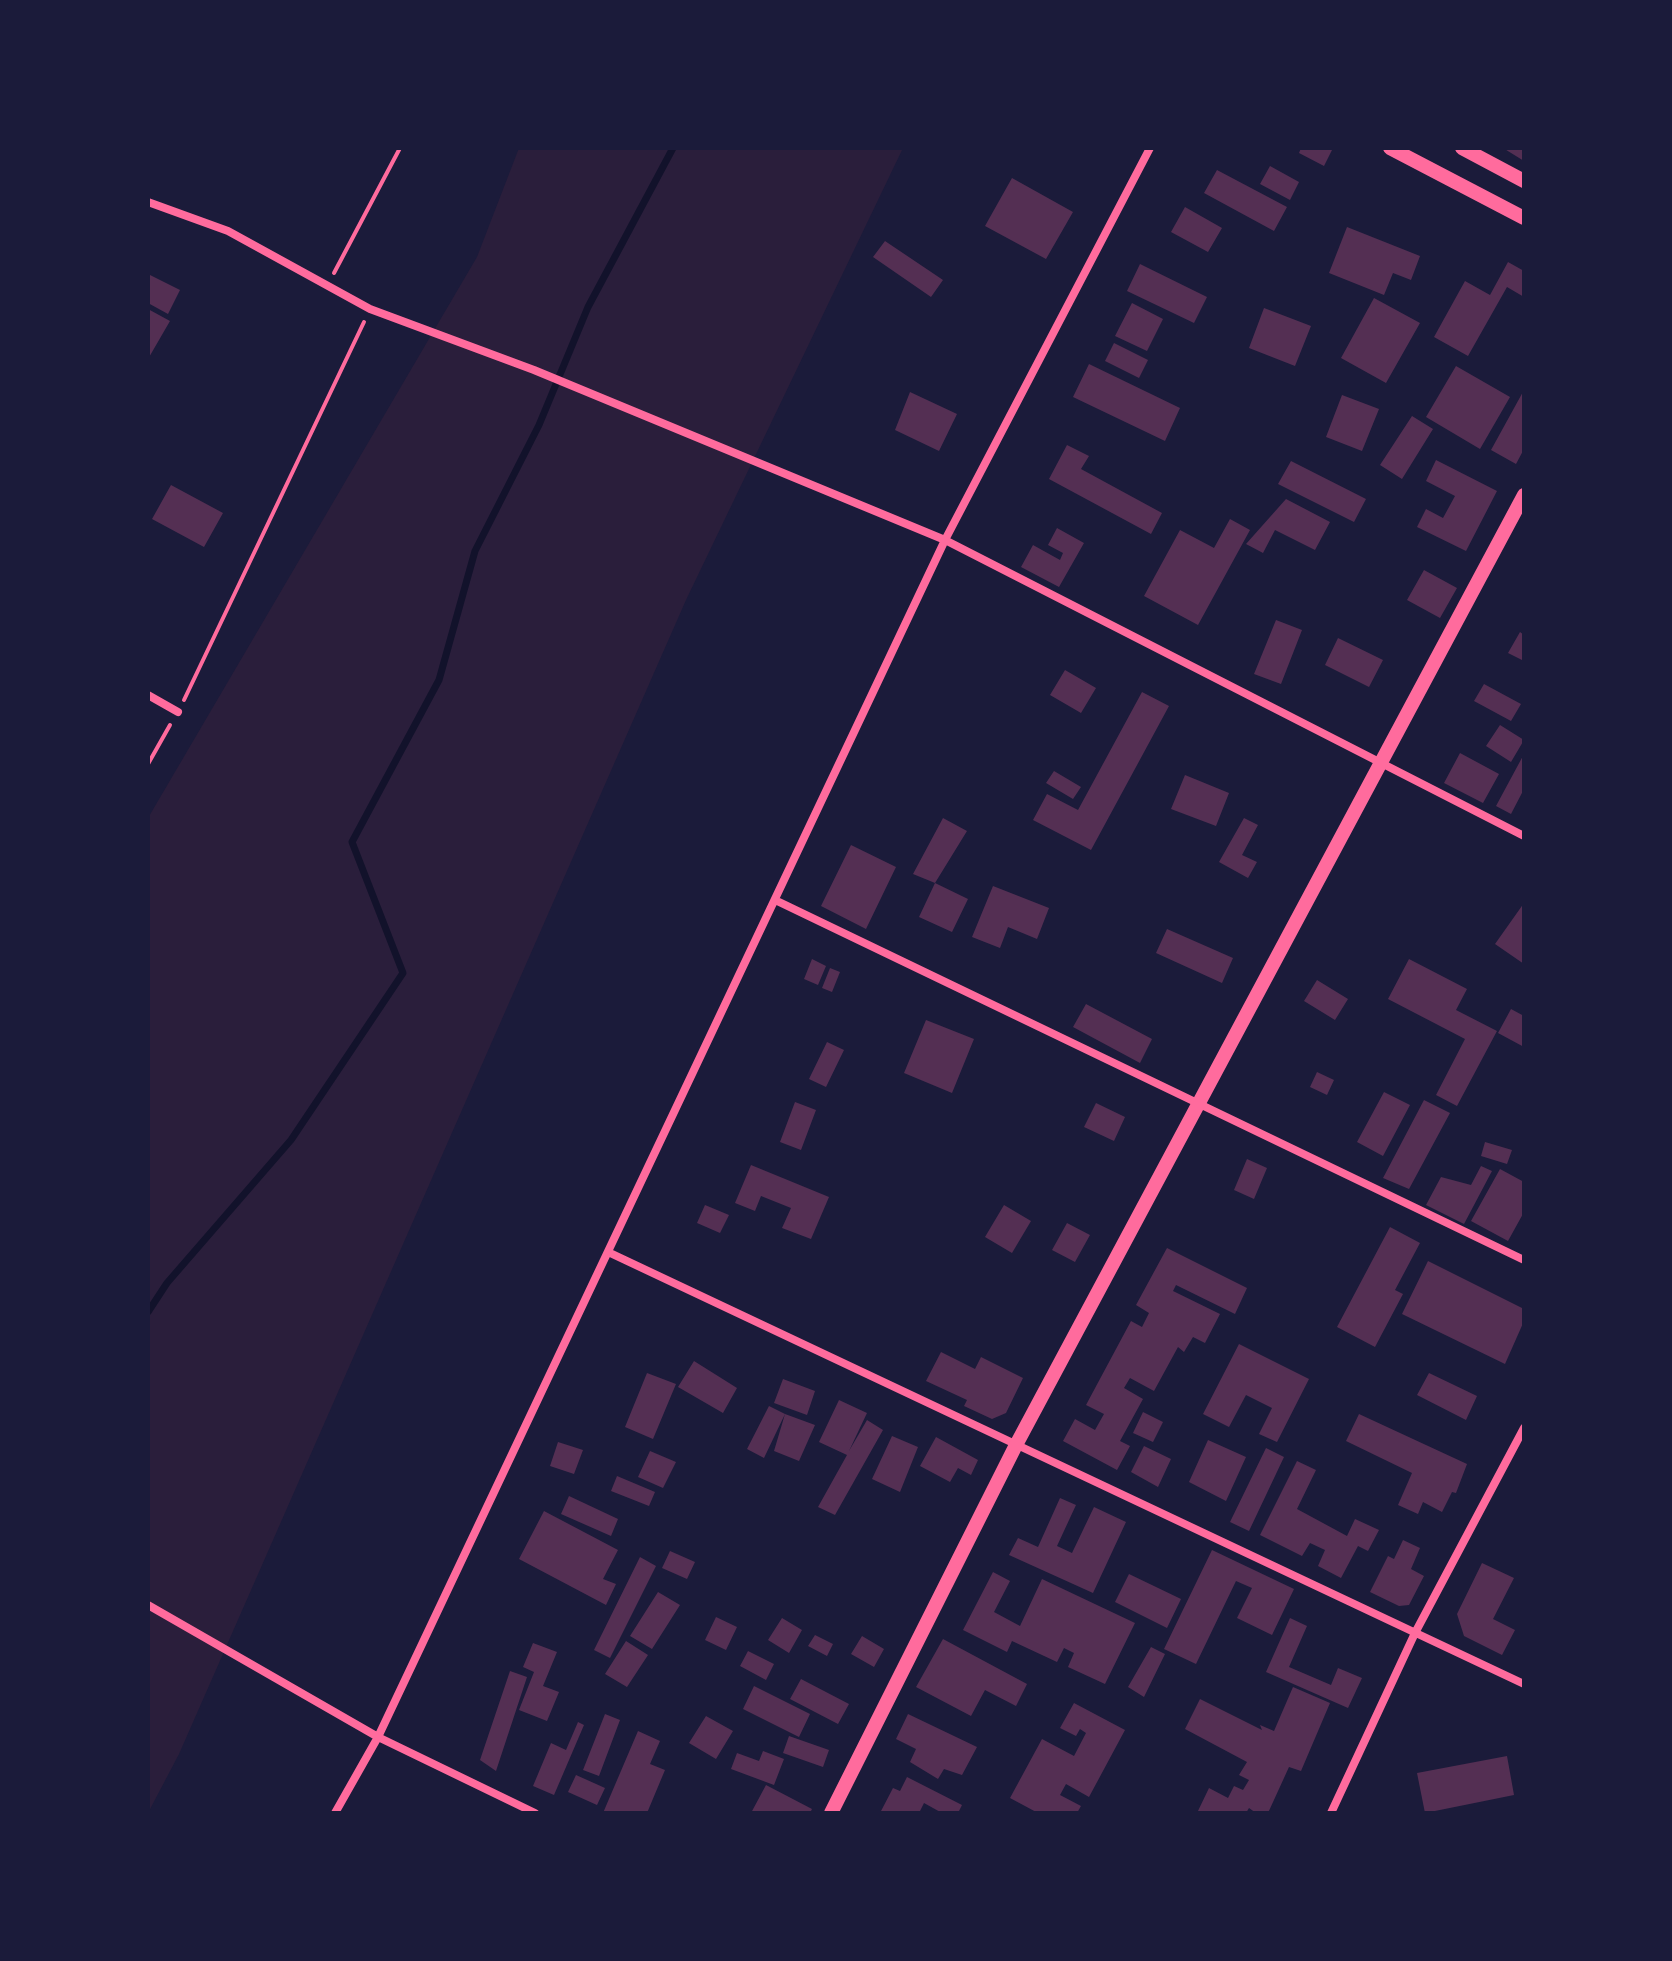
<!DOCTYPE html>
<style>
body{margin:0}
#map{position:relative;width:1672px;height:1961px;overflow:hidden;background:#1b1b3a;font-family:"Titillium Web",sans-serif}
canvas{display:block}
.frame{position:absolute;inset:0;border:150px solid #1b1b3a;pointer-events:none}
</style>
<div id="map">
<canvas width="1672" height="1961"></canvas>
<div class="frame"></div>
</div>
<script>
const context = document.querySelector('canvas').getContext('2d');
context.lineJoin = 'round';
function paint(path, color) { context.fillStyle = color; context.fill(path, 'evenodd'); }
function trace(path, color, width, dash) { context.strokeStyle = color; context.lineWidth = width; context.lineCap = dash ? 'butt' : 'round'; context.setLineDash(dash || []); context.stroke(path); }
const green = new Path2D(`
 M519 148H903L686 600 179 1754 148 1813V818L477 257Z`);
const stream = new Path2D(`
 M148 1312 167 1283 291 1140 403 973 352 842 439 680 475 551 539 425 588 307 673 148`);
const building = new Path2D(`
 M1301 148H1333L1324 166 1299 153Z
 M1503 148H1524V161Z
 M1270 166 1299 182 1290 200 1260 184Z
 M1217 170 1287 207 1274 231 1204 193Z
 M1012 178 1073 212 1046 259 985 226Z
 M1185 207 1222 228 1208 252 1171 232Z
 M1347 227 1420 256 1411 280 1393 273 1384 295 1329 273Z
 M885 241 943 280 931 297 873 257Z
 M1508 262 1524 271V297L1507 287 1468 356 1434 337 1465 281 1490 295Z
 M1140 264 1207 297 1194 323 1127 291Z
 M148 274 180 290 168 314 148 303Z
 M1374 298 1420 323 1386 383 1341 358Z
 M1132 303 1163 319 1147 351 1115 336Z
 M1264 308 1311 326 1295 366 1249 348Z
 M148 309 170 321 148 359Z
 M1114 343 1148 360 1139 378 1105 361Z
 M1089 364 1180 408 1165 441 1073 397Z
 M1456 366 1510 397 1480 449 1426 417Z
 M1524 390V449L1516 464 1491 450Z
 M910 392 957 414 939 451 895 430Z
 M1342 395 1379 409 1362 451 1326 437Z
 M1412 416 1433 429 1402 479 1380 465Z
 M1067 445 1089 456 1081 469 1162 513 1151 534 1049 479Z
 M1436 460 1497 491 1466 551 1417 527 1426 509 1443 518 1455 496 1426 481Z
 M1291 461 1366 499 1354 522 1278 484Z
 M171 485 223 513 204 547 152 519Z
 M1286 499 1330 522 1315 550 1275 530 1263 553 1246 544Z
 M1230 519 1250 530 1198 625 1144 596 1180 530 1214 548Z
 M1057 528 1084 543 1059 587 1021 567 1033 545 1060 560 1063 553 1048 545Z
 M1424 570 1457 588 1440 618 1407 600Z
 M1276 620 1302 630 1281 684 1254 674Z
 M1520 632 1524 635V661L1508 653Z
 M1338 638 1383 660 1369 687 1325 665Z
 M1065 670 1096 688 1081 713 1050 695Z
 M1484 684 1521 704 1511 721 1474 701Z
 M1142 692 1169 706 1091 850 1033 820 1047 794 1078 810Z
 M1500 725 1524 740 1511 762 1486 746Z
 M1460 753 1499 774 1483 803 1444 783Z
 M1524 754V789L1511 814 1496 806Z
 M1054 771 1081 787 1073 799 1046 783Z
 M1185 775 1229 793 1216 826 1171 809Z
 M943 818 967 831 935 883 913 874Z
 M1244 818 1258 825 1242 855 1257 862 1248 878 1219 862Z
 M851 845 896 867 866 929 821 906Z
 M935 883 968 899 952 932 919 917Z
 M993 886 1049 908 1037 939 1008 927 1000 948 972 937Z
 M1524 903V964L1495 944Z
 M1167 929 1233 958 1222 983 1156 953Z
 M812 959 826 966 818 985 804 979Z
 M1409 959 1467 989 1456 1010 1497 1031 1457 1106 1436 1095 1465 1039 1388 999Z
 M830 968 840 972 832 992 822 988Z
 M1317 980 1348 999 1335 1020 1304 1001Z
 M1086 1004 1152 1039 1140 1063 1073 1027Z
 M1511 1009 1524 1016V1047L1498 1033Z
 M926 1020 974 1039 952 1093 904 1073Z
 M827 1042 844 1050 826 1087 809 1079Z
 M1317 1072 1334 1080 1327 1095 1310 1087Z
 M1384 1092 1410 1105 1383 1156 1357 1142Z
 M1424 1100 1450 1113 1409 1189 1383 1178Z
 M795 1102 816 1110 801 1150 780 1142Z
 M1096 1103 1125 1117 1114 1141 1084 1127Z
 M1485 1142 1512 1150 1507 1164 1481 1156Z
 M1247 1159 1267 1168 1254 1199 1234 1190Z
 M751 1165 829 1197 811 1239 782 1228 791 1208 761 1196 755 1211 735 1203Z
 M1481 1166 1492 1171 1464 1224 1426 1205 1441 1177 1471 1185Z
 M1500 1169 1524 1182V1212L1508 1241 1471 1221Z
 M705 1205 729 1215 720 1233 697 1223Z
 M1004 1205 1031 1221 1012 1253 985 1237Z
 M1067 1223 1090 1235 1075 1262 1052 1250Z
 M1390 1227 1420 1243 1395 1290 1403 1294 1375 1347 1337 1327Z
 M1167 1248 1247 1288 1235 1314 1176 1285 1173 1291 1220 1314 1205 1343 1193 1337 1184 1352 1178 1347 1154 1391 1130 1378 1124 1388 1143 1399 1120 1441 1130 1446 1117 1470 1063 1441 1075 1419 1095 1430 1104 1414 1086 1405 1131 1321 1142 1327 1149 1313 1136 1305Z
 M1428 1261 1524 1309V1321L1505 1364 1402 1314Z
 M1239 1344 1309 1379 1277 1442 1259 1434 1272 1408 1246 1395 1229 1427 1203 1414Z
 M941 1352 975 1369 981 1357 1023 1378 1006 1413 992 1419 964 1406 967 1400 926 1381Z
 M694 1361 737 1388 723 1413 678 1387Z
 M647 1373 676 1384 653 1439 625 1427Z
 M1429 1373 1477 1396 1466 1420 1417 1395Z
 M783 1379 815 1391 807 1415 774 1403Z
 M839 1400 867 1413 849 1451 867 1420 883 1430 835 1515 818 1507 847 1455 819 1442Z
 M769 1406 785 1414 764 1458 747 1449Z
 M1143 1412 1163 1422 1153 1442 1133 1433Z
 M785 1414 815 1425 799 1461 774 1451Z
 M1359 1414 1467 1464 1456 1493 1452 1492 1442 1512 1423 1502 1418 1514 1398 1505 1412 1473 1346 1441Z
 M892 1436 918 1447 900 1492 872 1479Z
 M936 1437 978 1460 971 1475 958 1468 950 1482 920 1466Z
 M1208 1440 1246 1457 1226 1501 1189 1482Z
 M558 1442 583 1450 574 1474 550 1466Z
 M1144 1446 1171 1459 1158 1487 1131 1472Z
 M1266 1448 1284 1457 1249 1531 1230 1522Z
 M650 1451 676 1462 663 1488 638 1477Z
 M1297 1461 1316 1470 1297 1509 1347 1536 1355 1519 1379 1530 1368 1551 1358 1546 1341 1578 1318 1566 1325 1550 1310 1543 1302 1556 1260 1535Z
 M617 1476 655 1492 649 1506 611 1491Z
 M569 1496 618 1519 611 1536 561 1514Z
 M1060 1498 1076 1505 1057 1546 1072 1553 1094 1507 1126 1522 1093 1593 1009 1555 1018 1538 1038 1547Z
 M544 1511 618 1550 603 1579 616 1584 606 1605 519 1559Z
 M1403 1540 1420 1548 1411 1569 1424 1576 1409 1605 1399 1606 1370 1592 1388 1556 1394 1559Z
 M1212 1550 1294 1589 1272 1635 1237 1618 1252 1588 1236 1581 1196 1664 1164 1649Z
 M670 1551 695 1562 687 1579 662 1568Z
 M640 1557 656 1566 610 1658 594 1650Z
 M1482 1563 1514 1578 1493 1619 1515 1630 1502 1655 1464 1636 1457 1614Z
 M993 1572 1010 1581 994 1612 1020 1626 1042 1579 1135 1623 1105 1684 1068 1667 1074 1653 1064 1648 1057 1662 1012 1641 1007 1652 963 1630Z
 M1129 1574 1181 1599 1167 1628 1115 1602Z
 M658 1592 680 1605 652 1649 630 1636Z
 M716 1617 737 1627 726 1650 705 1640Z
 M782 1618 802 1630 789 1653 768 1640Z
 M1290 1618 1307 1626 1289 1667 1331 1685 1338 1668 1362 1678 1348 1708 1266 1672Z
 M815 1635 833 1644 827 1656 808 1646Z
 M862 1636 884 1649 874 1667 851 1654Z
 M943 1639 1027 1684 1016 1706 985 1690 971 1716 916 1687Z
 M626 1641 648 1655 627 1687 605 1674Z
 M533 1643 557 1652 543 1686 559 1692 547 1721 519 1710 534 1672 523 1667Z
 M1151 1647 1165 1654 1144 1697 1128 1687Z
 M748 1651 774 1664 766 1680 740 1666Z
 M510 1671 527 1677 496 1771 480 1760Z
 M801 1679 849 1704 838 1724 790 1699Z
 M754 1686 810 1714 799 1737 743 1709Z
 M1293 1687 1330 1703 1301 1771 1289 1767 1268 1813H1256L1249 1808 1246 1813H1197L1209 1788 1228 1798 1234 1786 1243 1790 1249 1780 1239 1775 1247 1762 1185 1729 1200 1699 1262 1730 1260 1725 1274 1731Z
 M1074 1703 1125 1730 1089 1797 1066 1784 1060 1795 1081 1806 1077 1813H1038L1010 1798 1042 1739 1074 1756 1086 1733 1080 1729 1076 1736 1060 1728Z
 M605 1714 620 1720 599 1776 583 1770Z
 M908 1714 977 1747 962 1775 944 1769 938 1779 910 1762 916 1749 896 1739Z
 M706 1716 733 1731 716 1759 689 1743Z
 M578 1722 584 1725 554 1795 533 1786 551 1743 566 1750Z
 M638 1731 660 1741 650 1764 665 1770 647 1813H603Z
 M789 1736 829 1750 823 1767 783 1753Z
 M763 1751 784 1759 774 1785 731 1769 737 1753 759 1761Z
 M1507 1756 1514 1795 1425 1813 1417 1773Z
 M576 1775 605 1788 597 1805 568 1792Z
 M907 1777 962 1805 958 1813H942L924 1803 919 1813H880L893 1788 900 1791Z
 M766 1785 812 1809 810 1813H751Z`);
const path = new Path2D(`
 M334 273 400 148
 M184 700 364 322
 M148 764 170 725`);
const minor = new Path2D(`
 M148 202 228 231 370 309 534 370 945 540 1524 836
 M148 695 178 712
 M775 900 1524 1260
 M608 1252 1524 1684
 M148 1605 378 1737 535 1813
 M335 1813 378 1737 945 540 1150 148
 M1331 1813 1415 1633 1524 1428`);
const tertiary = new Path2D(`
 M831 1813 1016 1445 1524 495`);
const secondary = new Path2D(`
 M1390 148 1524 218
 M1462 148 1524 181`);
paint(green, '#2a1e3b');
trace(stream, '#12122b', 7);
paint(building, '#542f53');
trace(path, '#ff6b9d', 4);
trace(minor, '#ff6b9d', 8);
trace(tertiary, '#ff6b9d', 14);
trace(secondary, '#ff6b9d', 14);
</script>
